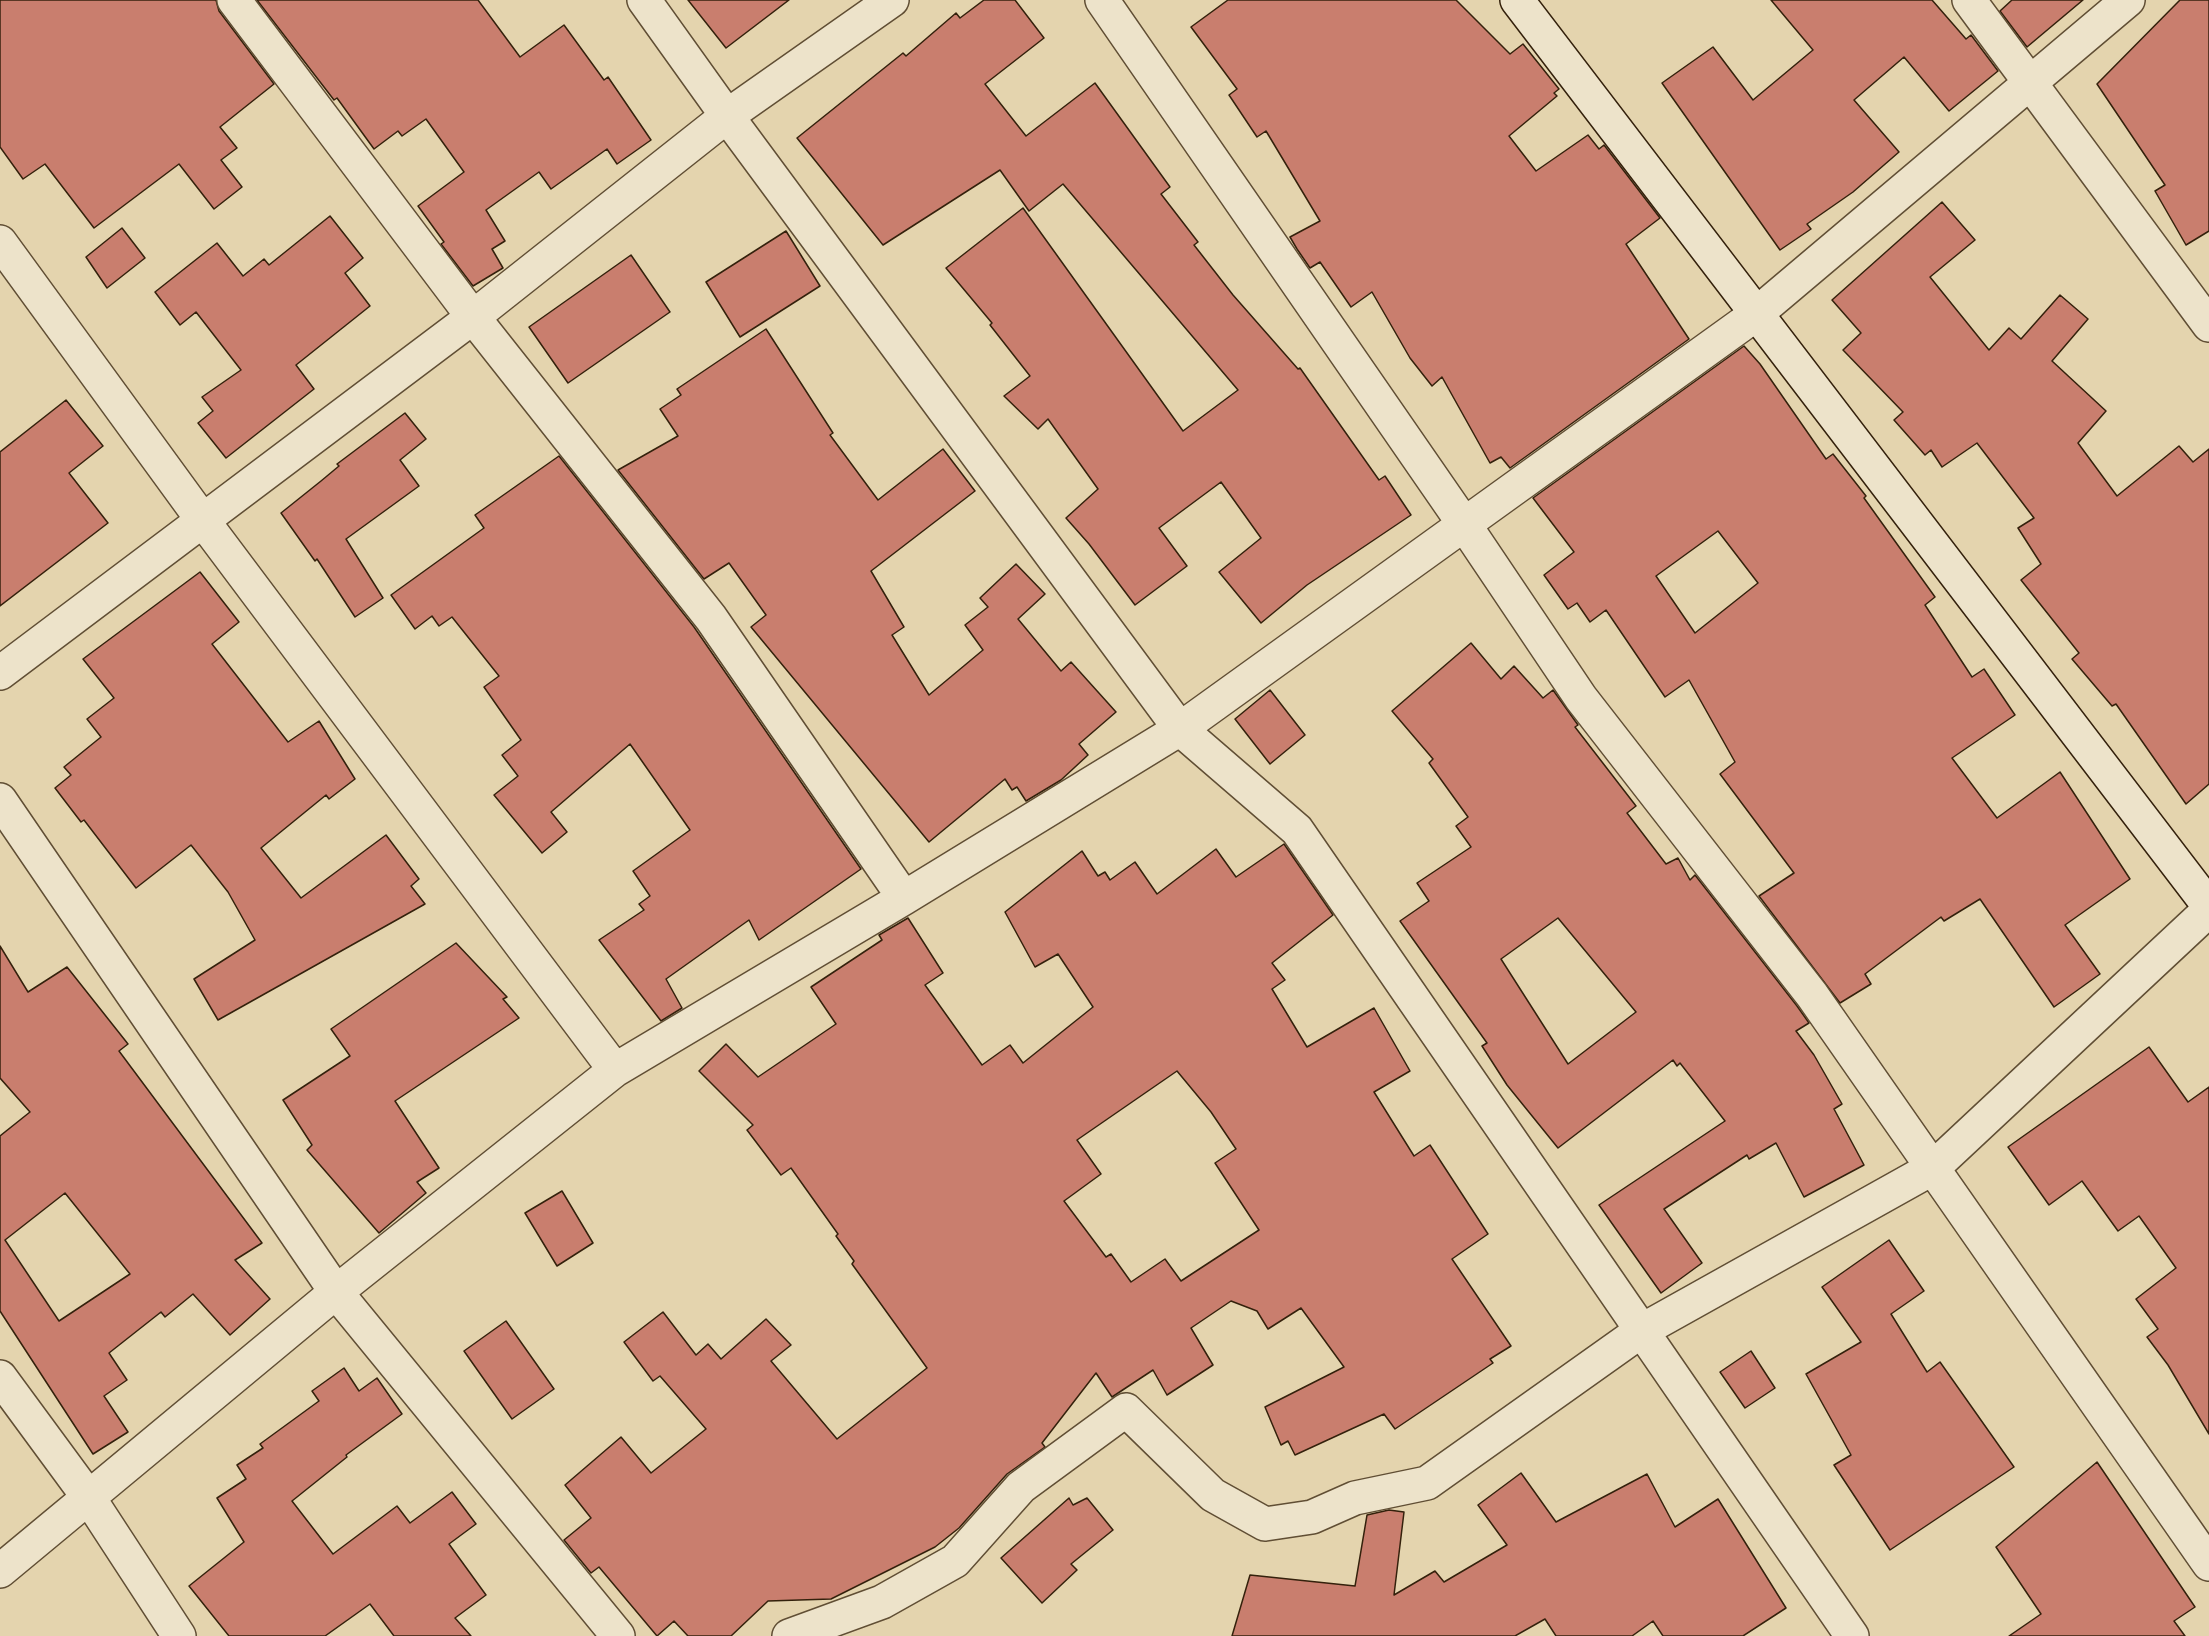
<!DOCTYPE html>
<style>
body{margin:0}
canvas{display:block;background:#e4d4ae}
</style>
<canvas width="2209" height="1636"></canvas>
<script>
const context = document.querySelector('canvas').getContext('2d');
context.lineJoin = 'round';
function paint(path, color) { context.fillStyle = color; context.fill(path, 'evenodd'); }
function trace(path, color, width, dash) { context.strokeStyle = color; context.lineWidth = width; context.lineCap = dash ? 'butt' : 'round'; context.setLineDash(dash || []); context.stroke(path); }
const building = new Path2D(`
 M0 0H216L219 11 274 84 220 127 237 148 221 160 242 187 214 209 179 164 94 228 45 164 23 179 0 147Z
 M257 0H478L520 57 564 25 604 80 608 77 651 140 617 164 607 149 551 189 539 172 486 210 505 241 492 249 503 268 473 286 441 244 444 242 418 206 464 172 426 119 402 136 398 131 374 149 337 98 334 100Z
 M688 0H789L726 48Z
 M984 0H1015L1044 38 985 84 1026 136 1095 83 1170 187 1161 194 1198 242 1194 245 1233 295 1298 369 1300 368 1379 480 1385 476 1411 515 1307 585 1261 623 1219 572 1261 538 1221 482 1159 528 1187 566 1135 605 1089 544 1066 518 1098 489 1048 419 1038 429 1004 396 1030 376 990 325 992 323 946 268 1023 208 1183 431 1238 390 1063 184 1029 211 1000 170 883 245 797 138 903 53 906 56 956 13 960 18Z
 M1228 0H1456L1510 54 1523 44 1559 89 1554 93 1557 96 1509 136 1536 171 1588 135 1599 149 1604 145 1660 218 1626 244 1689 339 1510 468 1501 457 1490 463 1442 377 1432 386 1410 358 1372 292 1351 307 1320 262 1310 268 1297 249 1290 237 1320 221 1266 131 1257 137 1229 95 1237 89 1191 27Z
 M1771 0H1932L1966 39 1971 35 1998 71 1949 111 1904 57 1854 100 1899 152 1853 192 1807 224 1811 229 1780 250 1662 83 1713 47 1753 100 1813 50Z
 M2012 0H2083L2027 47 2000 11Z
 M2180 0H2209V231L2186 245 2155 191 2165 185 2097 84Z
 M1942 202 1975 240 1930 277 1989 350 2009 328 2021 339 2060 295 2088 319 2052 361 2106 411 2078 443 2117 496 2179 446 2193 462 2209 449V784L2186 804 2116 704 2112 706 2072 659 2079 653 2021 580 2041 564 2018 528 2034 518 1977 443 1942 467 1931 450 1925 455 1894 420 1903 412 1843 350 1861 333 1832 300Z
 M330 216 363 258 345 273 370 306 296 365 314 389 226 458 198 423 213 411 202 397 241 370 196 312 180 325 155 292 217 243 243 276 264 259 269 265Z
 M122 228 145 258 107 288 86 257Z
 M786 231 820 286 740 337 706 282Z
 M631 255 670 312 568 383 529 327Z
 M766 329 833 433 830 435 878 500 943 449 975 491 871 571 904 627 892 635 929 695 983 650 965 625 988 607 980 598 1016 564 1045 594 1018 619 1061 671 1071 662 1116 712 1079 744 1088 755 1061 780 1026 801 1017 787 1012 790 1005 779 929 842 751 627 766 615 729 563 704 579 618 470 678 436 660 409 681 395 677 389Z
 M1744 346 1760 364 1826 459 1833 454 1866 496 1864 498 1935 597 1925 605 1972 677 1984 669 2015 715 1952 758 1997 818 2060 772 2130 879 2065 925 2100 974 2054 1007 1980 899 1944 921 1941 917 1865 974 1871 984 1840 1003 1759 896 1794 873 1720 774 1735 762 1689 680 1665 697 1606 610 1590 622 1577 603 1568 609 1544 575 1574 552 1533 498ZM1718 531 1758 583 1695 633 1656 576Z
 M66 400 103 446 69 473 108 523 0 606V452Z
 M405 413 426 439 400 460 419 486 346 539 383 598 355 617 317 559 315 561 281 513 321 481 339 466 337 464Z
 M559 456 694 627 861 869 759 940 749 920 666 979 682 1008 661 1021 599 940 644 910 639 904 650 896 633 871 690 830 630 744 551 812 567 832 542 853 494 795 518 776 502 755 521 740 484 687 499 676 452 617 439 626 432 616 415 629 391 595 484 528 475 515Z
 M200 572 239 622 212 644 288 742 319 721 355 779 329 799 326 795 261 848 301 898 386 835 419 879 411 886 425 904 218 1020 194 979 255 940 228 892 191 845 136 888 84 820 81 822 55 788 71 775 64 767 101 737 87 719 114 698 83 659Z
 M1471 643 1501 679 1514 666 1543 698 1553 690 1578 725 1575 727 1636 806 1627 813 1666 864 1678 858 1690 880 1695 875 1797 1006 1809 1023 1796 1031 1814 1055 1842 1104 1834 1109 1864 1165 1804 1197 1776 1143 1749 1159 1747 1155 1664 1209 1702 1263 1661 1293 1599 1205 1725 1121 1680 1063 1677 1066 1673 1060 1558 1148 1507 1085 1482 1046 1487 1043 1400 921 1429 901 1417 883 1471 847 1456 826 1468 817 1429 763 1433 759 1392 711ZM1558 918 1636 1012 1568 1064 1501 959Z
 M1270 690 1305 735 1270 764 1235 719Z
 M1284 844 1333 915 1272 963 1285 980 1272 989 1307 1047 1374 1008 1410 1071 1374 1092 1414 1156 1430 1145 1488 1234 1452 1259 1511 1346 1490 1359 1493 1363 1395 1429 1384 1414 1295 1455 1288 1441 1281 1445 1265 1407 1344 1367 1301 1308 1268 1329 1257 1311 1231 1301 1191 1328 1213 1365 1167 1395 1153 1370 1112 1397 1096 1373 1042 1443 1045 1447 1007 1474 959 1528 935 1547 831 1599 768 1601 731 1636H688L674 1621 657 1636 599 1567 591 1573 564 1540 591 1518 565 1485 621 1437 651 1473 706 1429 660 1376 653 1381 624 1342 663 1312 696 1355 708 1344 721 1359 766 1319 791 1345 771 1361 837 1439 927 1368 852 1264 854 1261 836 1236 838 1234 791 1168 781 1175 747 1130 753 1125 699 1071 726 1044 758 1077 836 1024 811 987 882 940 879 935 908 918 943 973 925 985 982 1065 1010 1045 1023 1063 1093 1007 1058 954 1035 967 1005 912 1082 851 1098 876 1105 872 1110 880 1135 862 1157 894 1216 849 1236 877ZM1177 1071 1211 1112 1236 1149 1215 1163 1259 1230 1181 1281 1165 1259 1131 1282 1111 1254 1106 1257 1064 1201 1101 1174 1077 1140Z
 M456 943 507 997 503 999 519 1018 395 1101 439 1168 417 1182 426 1193 379 1233 307 1150 312 1145 283 1100 350 1056 331 1029Z
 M0 946 28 992 67 967 128 1044 119 1051 262 1243 235 1260 270 1299 230 1335 193 1294 165 1317 161 1312 109 1353 127 1380 104 1396 128 1432 93 1454 0 1311V1136L30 1112 0 1078ZM65 1193 130 1274 59 1321 5 1240Z
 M2149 1047 2188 1102 2209 1087V1434L2168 1365 2147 1337 2158 1329 2136 1299 2176 1268 2139 1216 2118 1231 2082 1181 2049 1205 2008 1147Z
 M562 1191 593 1243 557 1266 525 1213Z
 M1889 1240 1924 1291 1891 1314 1927 1372 1940 1362 2014 1467 1890 1550 1834 1465 1851 1455 1806 1374 1861 1342 1822 1287Z
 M506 1321 554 1389 512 1419 464 1351Z
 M1751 1351 1775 1388 1745 1408 1720 1372Z
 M344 1368 359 1391 377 1378 402 1414 346 1455 347 1457 292 1501 333 1554 397 1506 410 1523 452 1492 476 1524 449 1544 486 1595 455 1618 471 1636H394L370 1604 325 1636H229L189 1586 244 1542 217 1498 246 1479 237 1465 263 1448 260 1444 319 1401 312 1391Z
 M2097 1462 2195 1607 2174 1621 2185 1636H2009L2041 1614 1996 1547Z
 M1521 1473 1556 1522 1647 1474 1675 1527 1718 1499 1786 1608 1743 1636H1663L1653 1621 1632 1636H1556L1545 1619 1515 1636H1232L1250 1575 1355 1586 1367 1515 1389 1510 1404 1512 1394 1595 1435 1571 1444 1582 1507 1545 1478 1505Z
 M1069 1498 1073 1505 1087 1498 1113 1530 1071 1564 1077 1570 1042 1603 1001 1558Z`);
const street = new Path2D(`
 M234 0 473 317 711 618 904 898
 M644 0 727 116 1180 729 1297 830 1852 1636
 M1102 0 1464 524 1581 698 1812 995 2209 1564
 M1969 0 2209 325
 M0 242 204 522 615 1070
 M0 673 473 317 727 116 892 0
 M0 800 336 1292 618 1636
 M0 1377 89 1498 179 1636
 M0 1571 336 1292 615 1070 904 898 1180 729 1755 315 2128 0
 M789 1636 882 1602 955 1561 1021 1487 1126 1410 1213 1495 1265 1524 1312 1517 1355 1498 1427 1483 1641 1331 1933 1168 2209 910`);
const secondary = new Path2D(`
 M1517 0 2209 906`);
paint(building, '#c97e6e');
trace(building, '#34210c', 1.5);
trace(street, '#604e34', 36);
trace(secondary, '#34210c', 36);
trace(street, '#ede3ca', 33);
trace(secondary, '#ede3ca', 33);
</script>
